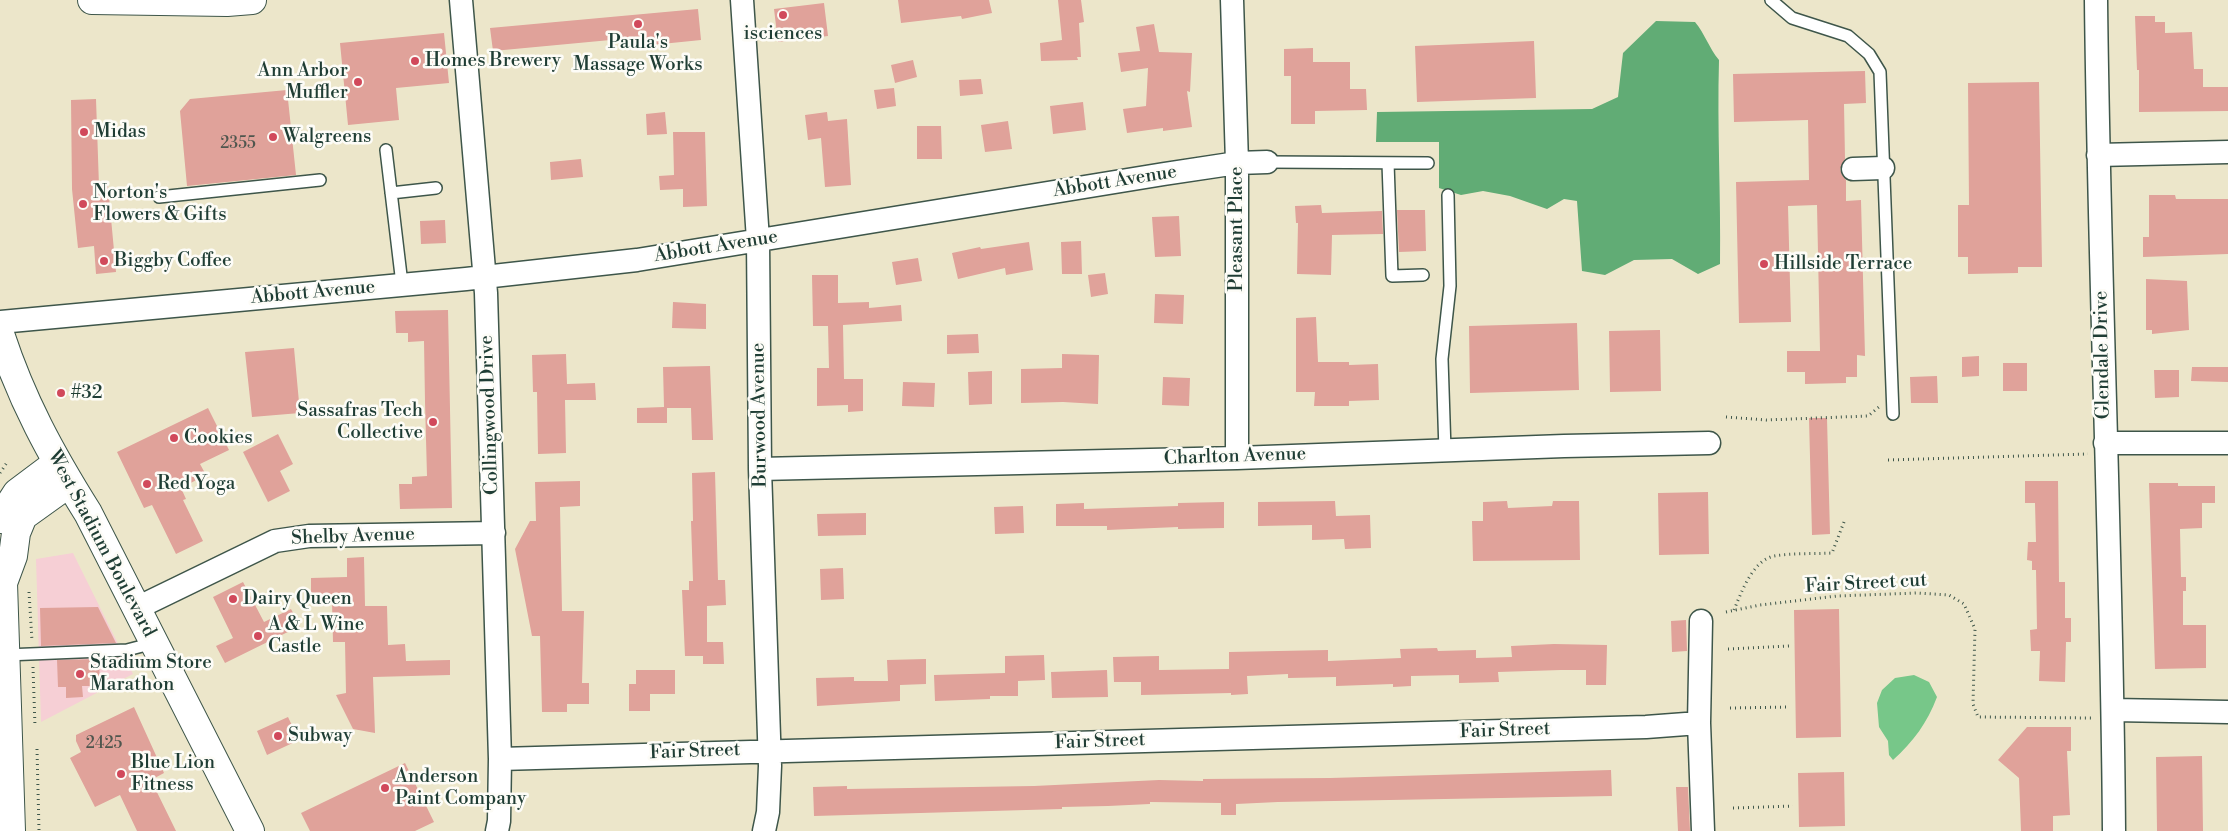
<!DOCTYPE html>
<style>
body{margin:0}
canvas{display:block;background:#ece6ca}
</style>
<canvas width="2228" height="831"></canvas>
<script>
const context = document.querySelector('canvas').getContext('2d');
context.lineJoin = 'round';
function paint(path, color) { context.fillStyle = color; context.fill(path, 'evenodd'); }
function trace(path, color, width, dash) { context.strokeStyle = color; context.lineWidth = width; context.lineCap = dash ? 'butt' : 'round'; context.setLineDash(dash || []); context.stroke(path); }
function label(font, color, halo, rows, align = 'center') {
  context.font = font + ' "Libre Bodoni",serif'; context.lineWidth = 5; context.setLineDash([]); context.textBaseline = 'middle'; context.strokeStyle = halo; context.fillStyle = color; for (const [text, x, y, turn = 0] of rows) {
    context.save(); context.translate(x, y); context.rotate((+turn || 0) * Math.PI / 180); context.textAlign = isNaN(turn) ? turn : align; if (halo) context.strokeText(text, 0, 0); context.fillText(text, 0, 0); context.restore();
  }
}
const built = new Path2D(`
 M73 553 133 674 41 722 36 559Z`);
const green = new Path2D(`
 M1914 675 1929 682 1937 697C1927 723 1914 741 1893 760L1889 755 1888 741 1879 727 1877 703 1882 690 1895 678Z`);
const forest = new Path2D(`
 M1656 21 1695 22C1705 34 1709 48 1719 60 1717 128 1721 196 1720 264L1698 274 1672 259 1634 260 1605 275 1582 271 1577 201 1564 199 1547 209 1510 196 1483 191 1461 195 1439 188V142H1376L1377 112 1592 109 1618 97 1623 53Z`);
const building = new Path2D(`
 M898 0H989L992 13 962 19 961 16 901 23Z
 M1058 0H1081L1084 22 1079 23 1081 57H1077L1078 60 1041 61 1040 43 1062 40Z
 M824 3 828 36 778 42 774 9Z
 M698 9 701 40 622 48 621 39 493 51 490 28Z
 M2135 16H2155V22H2165V33L2192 32 2194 69H2203V87H2228V111L2139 112V70H2137Z
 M1154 24 1159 52 1192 53 1190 92 1187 91 1192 127 1163 131V128L1127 133 1123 109 1146 106 1148 68 1121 72 1118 53 1140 51 1136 27Z
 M444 33 449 83 396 88 399 120 348 125 340 43Z
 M1534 41 1536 98 1417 102 1415 46Z
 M1313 48V62H1350V89H1366L1367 110 1315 111V124H1291V76H1284V49Z
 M913 60 917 77 895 83 891 65Z
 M1865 71 1866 103 1844 104 1845 159 1840 169 1842 175 1846 180V201L1861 200 1865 356 1857 355V377H1846V383L1805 384V372H1787V351H1820L1817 205 1788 206 1791 322 1739 323 1736 182 1809 180 1808 120 1734 122 1733 74Z
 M981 79 983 94 960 96 959 80Z
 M2039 82 2042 267H2018V273L1968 274V257H1958V205H1969L1968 83Z
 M894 88 896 106 877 109 874 90Z
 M287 90 296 175 187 186 180 111 190 99Z
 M96 99 99 186H108L116 272 96 274 94 246 78 248 72 189 71 100Z
 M1083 102 1086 130 1053 134 1050 106Z
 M665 112 667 134 647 135 646 114Z
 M827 112 828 121 847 119 851 185 825 187 821 138 808 140 805 115Z
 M1008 121 1012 149 985 152 981 125Z
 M917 126H941L942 159H917Z
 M673 132H705L707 206 683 207V189L660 190 659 176 674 175Z
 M581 159 583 177 551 180 550 162Z
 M2149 195H2175L2176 199H2228V254L2143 257V237H2149Z
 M1321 205 1322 213 1382 211 1383 234 1332 235 1331 275 1297 274 1298 223H1296L1295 206Z
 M1397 210H1425L1426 251 1399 252Z
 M1179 216 1181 256 1155 257 1152 217Z
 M445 220 446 243 421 244 420 221Z
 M1081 241 1082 274H1062L1061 242Z
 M1029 242 1033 270 1006 275 1005 268 958 279 952 253 980 247 981 249Z
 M918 258 922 281 896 285 892 262Z
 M1105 273 1108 294 1091 297 1088 275Z
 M812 275H838V303L869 302V308L901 305 902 321 843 325 844 379H863V411L848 412V405L817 406V368H829L828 326H813Z
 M2146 279 2187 281 2189 330 2152 334V330H2146Z
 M1155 294 1184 295 1183 324 1154 323Z
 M673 302 706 304V329L672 328Z
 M448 310 452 508 400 509 399 484H412V477L427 476 425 402 424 341 408 342V333H396L395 311Z
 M1316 317 1318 362H1349V365L1378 364 1379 400 1349 401V406H1314L1315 392H1296V318Z
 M1577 323 1579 390 1470 393 1469 326Z
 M1660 330 1661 391 1610 392 1609 331Z
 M978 334 979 353 947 354V335Z
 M294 348 300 413 252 417 245 352Z
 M566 354 567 384 595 383 596 400H565L566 453 538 454 537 392H533L532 355Z
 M1062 354 1099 355 1098 404 1063 402 1021 403V369L1062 368Z
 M1979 356V376L1962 377V357Z
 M2003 363H2027V391H2003Z
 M710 366 713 440H692L691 408H667V423H637V408L664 407 663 367Z
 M2192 367H2228V382L2191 381Z
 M2154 370H2179V397L2155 398Z
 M992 371V404L969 405 968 372Z
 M1937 376 1938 403H1911L1910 377Z
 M1163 377 1190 378 1189 406 1162 405Z
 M903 382 935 383 934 407 902 406Z
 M208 408 229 450 200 464 206 475 181 488 186 499 183 500 203 541 176 554 152 505 144 508 117 452Z
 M1809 418H1827L1830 534 1812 535Z
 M278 434 293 464 280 471 290 491 268 502 243 452Z
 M715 472 718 580H725L726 605 707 606V642H723L724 664H703V656H685L682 590H689V581H693L691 521H693L692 473Z
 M580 481V506L560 507 562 611H584L582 683H589V704H567V712H542L540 636H532L515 549 530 521H536L535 482Z
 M2025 481H2058L2059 582H2065V618H2071V642H2066L2065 682 2039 681 2040 651H2031L2030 630 2037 629 2036 570H2032V561L2027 560 2028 542H2036L2035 503H2025Z
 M2149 483H2178V486H2215V503H2202V528L2180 529 2181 577H2186V591H2183V625H2206V668L2155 669Z
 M1708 492 1709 554 1659 555 1658 493Z
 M1335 501 1336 516 1370 515 1371 548 1345 549 1344 539 1312 540V525L1258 526V502Z
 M1507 501 1508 508 1552 506 1553 501H1579L1580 560 1473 561 1472 521H1483V502Z
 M1224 502V528L1178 529V527L1107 530V526H1056V504L1084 503V509L1178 506V503Z
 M1023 506 1024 533 995 534 994 507Z
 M866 513V535L818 536 817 514Z
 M364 557 365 606H387L388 645 405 644 406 661 450 660V675L373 677 375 733 353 729 336 695 346 693 345 642H333L332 601H311V578L347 577V558Z
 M843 568 844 599 821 600 820 569Z
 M243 582 264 622 291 609 300 626 225 663 216 646 233 638 213 597Z
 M98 607 116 643 41 646 40 608Z
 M1839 609 1841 737 1796 738 1794 610Z
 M1686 620 1687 651 1672 652 1671 621Z
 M1554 644 1607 645 1606 685H1586V670H1561L1498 672 1499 682 1459 683V675L1411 676V686L1393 687V684L1336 686V677L1288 678V674L1247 676 1248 694 1231 695V693L1141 695V682H1114L1113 657 1159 656V670L1229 669V652L1328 650V661L1401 658 1400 649 1437 648 1438 651 1476 650V658L1512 657 1511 646Z
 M1044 655 1045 680 1018 681V696H990V699L935 701 934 675 1005 673V656Z
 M99 659 100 686H82L83 697 66 698V687H58L57 660Z
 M926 659V684L900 685V701L817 706 816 678 854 677V681H888L887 660Z
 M636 670H675V694H650V711H629V684H636Z
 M1107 670 1108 697 1052 698 1051 672Z
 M134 707 164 773 151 780 176 831H137L120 795 95 807 70 758 81 752 76 741V735Z
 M288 717 299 740 267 755 257 731Z
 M2027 727H2071V751H2067L2070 815 2053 816V831H2021L2019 778 1998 760Z
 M2202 756 2203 831H2157L2156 757Z
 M405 763 434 822 415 831H310L301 813Z
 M1611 770 1612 796 1278 802 1236 804V815H1221V803L1150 802V804L1108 806 1062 807V809L814 816 813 787 847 786V789L1034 786 1159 780 1203 781V779L1330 778Z
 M1844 772 1845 826 1799 827 1798 773Z
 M1676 787H1688L1690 831H1678Z`);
const path = new Path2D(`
 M1726 417 1766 420 1868 416 1879 407
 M1888 460 2088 454
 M0 473 8 461
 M29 592 32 641
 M1734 610C1741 593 1753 560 1774 556 1792 553 1813 554 1832 553L1844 522
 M1726 612 1760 605 1837 596 1917 593 1949 595 1964 604 1975 629 1973 704 1978 717 2093 718
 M1728 649 1789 646
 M33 667 35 727
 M1730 708 1789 707
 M37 749 39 831
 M1733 808 1793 806`);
const service = new Path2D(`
 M1771 0 1792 18 1848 36 1869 54 1880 72 1893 414
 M386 150 402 284
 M1267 162 1428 163
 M1388 163 1392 276 1423 275
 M391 193 436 188
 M159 197 320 180
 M1445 451 1442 359 1450 286 1448 195
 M6 655 127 650 154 643`);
const minor = new Path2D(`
 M461 0 486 293 500 759 499 821 497 831
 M742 0 758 240 760 469 770 766 768 812 764 831
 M1232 0 1237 163V458
 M2096 0C2099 277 2112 554 2114 831
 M2098 155 2228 152
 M1853 169 1883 168
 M0 322 466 279 637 260 1164 174 1237 163 1267 162
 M2105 443H2228
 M760 469 1237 458 1564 446 1709 443
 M137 608 275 541 309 536 494 533
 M1701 621 1699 723 1703 831
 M2113 710 2228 712
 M500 759 1646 727 1699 723`);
const tertiary = new Path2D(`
 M0 519 17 493 57 463
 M0 573 3 583 11 831
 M3 583 13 556 16 533 23 516 69 483`);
const secondary = new Path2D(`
 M0 334C22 401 51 454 88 513L250 831`);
const primary = new Path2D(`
 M92 0 227 2 252 0`);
const markers = [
 [783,15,5,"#d1495b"],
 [638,24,5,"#d1495b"],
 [415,61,5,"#d1495b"],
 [358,82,5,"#d1495b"],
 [84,132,5,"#d1495b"],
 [273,137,5,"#d1495b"],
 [83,204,5,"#d1495b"],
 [104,261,5,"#d1495b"],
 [1764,264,5,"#d1495b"],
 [61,393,5,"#d1495b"],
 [433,422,5,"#d1495b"],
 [174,438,5,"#d1495b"],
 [147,484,5,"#d1495b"],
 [233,599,5,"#d1495b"],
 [258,636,5,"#d1495b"],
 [80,674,5,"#d1495b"],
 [278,736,5,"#d1495b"],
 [121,774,5,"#d1495b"],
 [385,788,5,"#d1495b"]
];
const numberNames = [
 ["2355",238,144],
 ["2425",104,744]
];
const poiNames = [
 ["isciences",783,34,"center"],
 ["Paula's",638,43,"center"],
 ["Massage Works",638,65,"center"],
 ["Homes Brewery",425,61],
 ["Ann Arbor",348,71,"right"],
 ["Muffler",348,93,"right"],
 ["Midas",94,132],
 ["Walgreens",283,137],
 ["Norton's",93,193],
 ["Flowers & Gifts",93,215],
 ["Biggby Coffee",114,261],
 ["Hillside Terrace",1774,264],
 ["#32",71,393],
 ["Sassafras Tech",423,411,"right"],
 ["Collective",423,433,"right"],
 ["Cookies",184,438],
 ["Red Yoga",157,484],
 ["Dairy Queen",243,599],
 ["A & L Wine",268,625],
 ["Castle",268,647],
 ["Stadium Store",90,663],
 ["Marathon",90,685],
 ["Subway",288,736],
 ["Blue Lion",131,763],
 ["Fitness",131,785],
 ["Anderson",395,777],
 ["Paint Company",395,799]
];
const streetNames = [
 ["Abbott Avenue",1115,182,-9],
 ["Pleasant Place",1237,229,-90],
 ["Abbott Avenue",716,247,-9],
 ["Abbott Avenue",313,293,-5],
 ["Glendale Drive",2103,355,-91],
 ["Collingwood Drive",490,415,-92],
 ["Burwood Avenue",760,415,-91],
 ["Charlton Avenue",1235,457,-2],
 ["Shelby Avenue",353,537,-2],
 ["West Stadium Boulevard",101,544,62],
 ["Fair Street cut",1866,584,-3],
 ["Fair Street",1505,731,-2],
 ["Fair Street",1100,742,-2],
 ["Fair Street",695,752,-2]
];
paint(built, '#f6cfd5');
paint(green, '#77c789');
paint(forest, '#61ac75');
paint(building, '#e0a29a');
trace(service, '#3e564a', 14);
trace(minor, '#3e564a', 25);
trace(tertiary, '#3e564a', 30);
trace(secondary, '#3e564a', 30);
trace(primary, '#3e564a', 30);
trace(path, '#3e564a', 3, [1, 4]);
trace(service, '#fff', 11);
trace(minor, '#fff', 22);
trace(tertiary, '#fff', 28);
trace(secondary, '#fff', 28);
trace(primary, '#fff', 28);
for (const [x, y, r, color] of markers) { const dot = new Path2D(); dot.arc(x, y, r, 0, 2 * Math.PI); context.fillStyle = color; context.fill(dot); trace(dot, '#fdfcf7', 2); }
label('16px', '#4f564e', null, numberNames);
label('19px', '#1f3d34', '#fdfcf7', poiNames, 'left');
label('19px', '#1f3d34', '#fdfcf7', streetNames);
</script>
